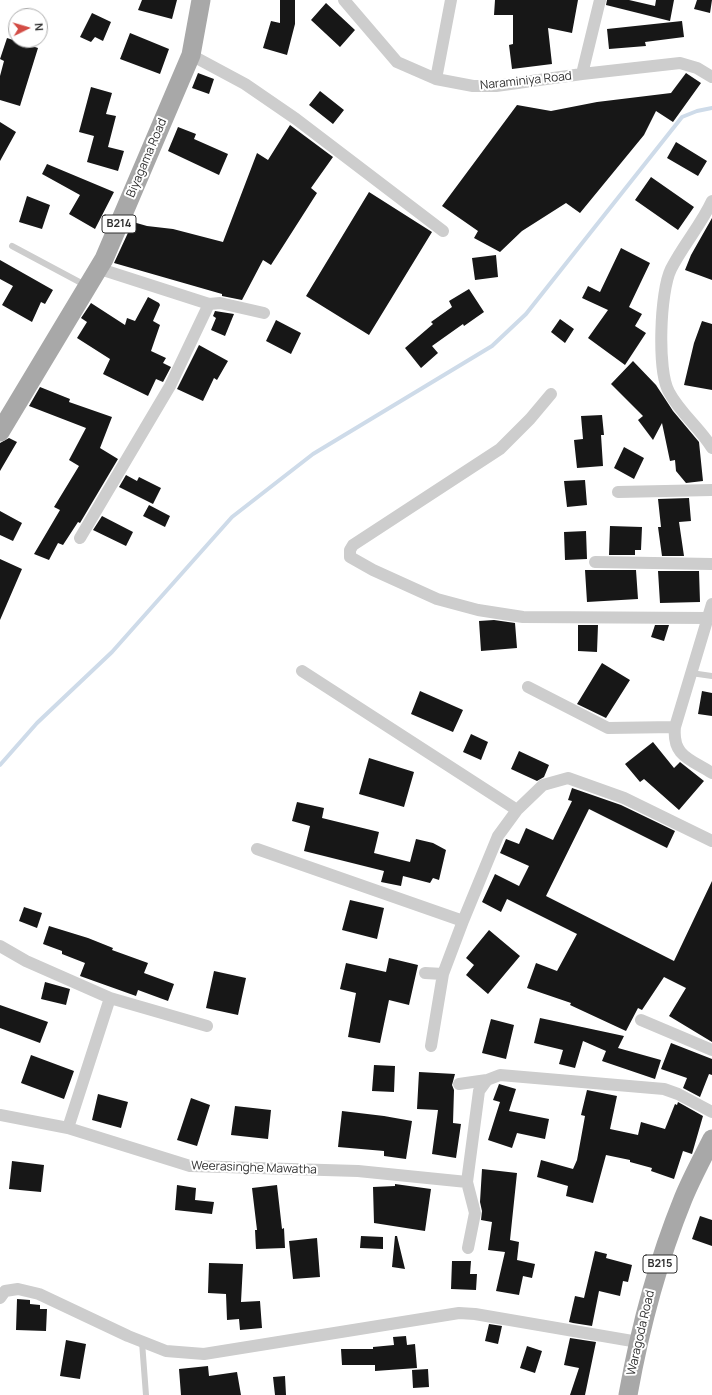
<!DOCTYPE html>
<style>
body{margin:0}
#map{position:relative;width:712px;height:1395px;overflow:hidden;background:#fff;font-family:Manrope,sans-serif}
canvas{display:block}
.north{position:absolute;left:8px;top:8px;width:40px;height:40px;box-sizing:border-box;background:#fff;border:1px solid #acacac;border-radius:50%;rotate:85deg;font-size:11px;font-weight:700;line-height:16px;text-align:center;color:#303030}
.north::after{content:'';display:block;margin:auto;width:14px;height:18px;background:#d34c45;clip-path:polygon(50% 0,100% 100%,50% 72%,0 100%)}
</style>
<div id="map">
<canvas width="712" height="1395"></canvas>
<div class="north">N</div>
</div>
<script>
const context = document.querySelector('canvas').getContext('2d');
context.lineJoin = 'round';
function trace(path, color, width, dash) { context.strokeStyle = color; context.lineWidth = width; context.lineCap = dash ? 'butt' : 'round'; context.setLineDash(dash || []); context.stroke(path); }
function paint(path, color) { context.fillStyle = color; context.fill(path, 'evenodd'); }
function label(font, color, halo, rows, align = 'center') {
  context.font = font + ' Manrope,sans-serif'; context.lineWidth = 4; context.setLineDash([]); context.textBaseline = 'middle'; context.strokeStyle = halo; context.fillStyle = color; for (const [text, x, y, turn = 0] of rows) {
    context.save(); context.translate(x, y); context.rotate((+turn || 0) * Math.PI / 180); context.textAlign = isNaN(turn) ? turn : align; if (halo) context.strokeText(text, 0, 0); context.fillText(text, 0, 0); context.restore();
  }
}
const stream = new Path2D(`
 M0 765 37 723 112 652 232 517 313 454 492 346 526 314 682 117 697 111 712 108`);
const building = new Path2D(`
 M142 0H177L172 19 138 10Z
 M280 0H295V24L287 55 263 48 271 21 280 23Z
 M495 0H578L572 33 548 28 552 64 512 69 509 45 513 44V15H494Z
 M607 0H629L655 6 656 0H674L670 21 606 5Z
 M697 0H712L710 13 694 9Z
 M326 3 355 30 340 47 311 20Z
 M92 13 111 22 103 41 95 37 91 42 80 37Z
 M682 21 684 37 645 42 646 46 609 49 607 29Z
 M130 33 169 49 160 74 120 59Z
 M7 38 38 48 20 106 0 100V76L4 61 0 59Z
 M198 73 214 79 209 94 192 88Z
 M686 73 701 83 673 122 656 111 644 135 580 213 566 203 522 231 500 252 474 238 478 231 442 206 517 105 551 111 597 102 671 93Z
 M91 87 112 93 106 114 116 116 108 147 124 151 118 171 87 162 94 136 79 132Z
 M320 91 344 110 333 124 309 105Z
 M0 122 16 132 0 161Z
 M290 125 333 157 311 188 317 193 271 265 263 260 242 300 222 296V294L114 263 133 222 147 226 173 229 223 242 257 153 268 160Z
 M178 127 196 134 194 139 228 154 219 175 168 151Z
 M676 142 707 161 698 176 667 158Z
 M47 164 114 192 95 229 69 214 80 195 42 174Z
 M651 177 694 207 678 230 635 200Z
 M369 192 432 232 369 335 306 296Z
 M27 196 50 205 42 229 19 222Z
 M712 218V280L685 270 691 255Z
 M621 248 650 263 629 307 642 314 635 326 646 333 625 365 588 338 608 310 582 298 588 286 600 292Z
 M496 255 498 277 475 280 472 258Z
 M0 260 53 290 45 304 41 302 32 322 2 305 13 286 0 279Z
 M469 289 484 312 464 326 463 324 432 346 438 353 421 368 405 348 433 324 431 322 452 307 449 301Z
 M148 297 159 303 160 305 153 321 160 325 151 351 166 358 163 363 171 367 163 382 156 379 148 396 103 374 110 359 77 338 87 322 81 318 91 303 125 325 127 318 135 321Z
 M215 311 234 314 225 336 211 330 216 318 213 316Z
 M560 319 574 329 565 343 551 332Z
 M276 320 301 333 291 354 266 341Z
 M702 321 712 324V390L684 385 694 343Z
 M199 345 228 361 217 380 214 378 203 401 177 389Z
 M633 361 656 385 673 411 699 442 703 481 686 483 676 471 675 460 670 461 662 423 653 440 638 420 643 416 611 384Z
 M40 387 70 399 69 402 112 417 100 448 118 459 80 523 78 522 63 545 58 543 49 560 34 554 60 510 54 507 79 466 69 460 86 428 29 406Z
 M602 415 604 435H601L603 466 577 468 574 440 583 439 581 416Z
 M9 438 17 442 0 471V443Z
 M624 447 644 458 634 479 614 468Z
 M126 475 137 481 139 477 161 488 153 504 119 487Z
 M585 480 587 505 567 507 564 481Z
 M689 498 691 521 679 522 684 556H662L658 527H661L658 499Z
 M149 505 170 516 165 527 143 516Z
 M0 511 22 523 13 541 0 535Z
 M102 516 133 532 126 546 93 530Z
 M610 526 642 527 641 550H635V555H609Z
 M586 531 587 559 565 560 564 532Z
 M0 559 22 569 0 620Z
 M585 570H636L638 599 587 602Z
 M658 571H699L700 602 660 603Z
 M494 620 515 623 517 648 481 651 479 621Z
 M578 625H598L597 652 578 651Z
 M655 625H669L664 641 651 637Z
 M602 663 630 680 606 718 577 704Z
 M420 691 463 710 453 732 411 714Z
 M702 691 712 693V716L698 714Z
 M471 734 488 742 481 760 463 752Z
 M653 742 674 768 680 762 704 781 679 810 644 779 640 782 625 764Z
 M519 751 549 765 544 777 537 781 511 769Z
 M369 758 414 772 404 807 359 794Z
 M572 788 621 805 675 831 667 848 589 809 546 896 674 961 712 881V1042L669 1016 686 988 664 977 642 1010 638 1008 626 1031 570 1005 571 1003 527 988 536 963 557 971 577 934 507 899 501 912 482 902 495 874 519 886 529 866 500 853 506 839 519 844 526 828 553 840 572 801 568 800Z
 M297 802 324 808 322 818 379 832 374 853 410 862 416 839 433 843 446 850 439 880 433 878 430 883 403 876 401 886 381 882 384 871 304 851 310 826 292 821Z
 M350 900 384 908 377 939 342 930Z
 M24 907 42 913 37 928 19 921Z
 M49 926 88 938 113 948 112 950 148 963 144 973 174 984 168 1001 138 990 136 996 80 976 85 963 62 954V951L43 944Z
 M489 930 520 956 488 994 466 975 474 965 466 958Z
 M389 958 418 965 409 1005 389 1000 380 1043 348 1037 356 993 340 989 346 963 386 972Z
 M214 971 246 978 238 1015 206 1008Z
 M45 982 70 989 66 1005 41 999Z
 M0 1005 48 1022 40 1043 0 1028Z
 M540 1018 624 1036 618 1048 661 1060 655 1079 602 1061 606 1051 583 1041 575 1068 559 1064 563 1050 534 1043Z
 M491 1019 514 1025 506 1059 482 1053Z
 M671 1043 712 1059V1075L709 1074 700 1097 683 1088 687 1078 661 1069Z
 M31 1055 74 1071 64 1099 21 1083Z
 M374 1065 395 1066 394 1092 372 1091Z
 M419 1072 455 1074 452 1085 454 1090 453 1123 461 1124 456 1158 432 1154 438 1110 417 1109Z
 M499 1084 516 1089 509 1111 549 1119 545 1139 517 1133 512 1148 488 1140 500 1102 493 1100Z
 M587 1090 617 1096 610 1129 638 1135 641 1122 665 1129 675 1104 677 1105 678 1102 703 1116 692 1154 683 1151 674 1179 651 1171 652 1168 630 1162V1160L606 1155 593 1203 566 1196 568 1186 537 1177 541 1160 573 1169 577 1160 585 1116 581 1115Z
 M98 1094 128 1102 121 1128 92 1120Z
 M191 1098 210 1105 197 1146 177 1140Z
 M235 1106 271 1110 268 1139 231 1135Z
 M342 1111 384 1116 412 1121 406 1159 384 1156V1151L338 1147Z
 M12 1161 44 1165 41 1192 9 1189Z
 M482 1169 517 1173 510 1240 519 1242 517 1260 535 1264 532 1278 523 1276 519 1295 496 1291 505 1252 488 1250 492 1222 481 1220 482 1211 480 1202Z
 M395 1184 431 1189 425 1231 374 1223 373 1187 395 1186Z
 M177 1185 196 1188 195 1200 214 1202 212 1214 175 1210Z
 M277 1185 282 1229 284 1228 285 1248 256 1249 255 1230H257L252 1188Z
 M700 1216 712 1220V1246L692 1239Z
 M361 1236 383 1237V1249L360 1248Z
 M395 1236H397L405 1269 392 1267Z
 M317 1238 320 1277 293 1279 289 1241Z
 M595 1251 607 1254 606 1258 632 1265 628 1282 623 1281 620 1296 599 1291 592 1326 573 1323 569 1322 575 1296 584 1298Z
 M452 1261H471L470 1274H477L476 1290 451 1289Z
 M209 1263 243 1264 241 1302 260 1301 262 1328 240 1330 239 1319 227 1320 226 1294 208 1293Z
 M17 1299 30 1300V1304L40 1305V1309H47L46 1331 16 1330Z
 M489 1324 502 1326 498 1344 485 1341Z
 M406 1336 407 1345 415 1344 417 1368 375 1371V1365H342L341 1349H373V1347L394 1345 393 1337Z
 M570 1338 596 1342 585 1395H570L579 1368 564 1365Z
 M66 1340 86 1344 80 1379 60 1376Z
 M527 1346 542 1351 535 1373 520 1368Z
 M208 1366 209 1376 237 1372 241 1395H181L179 1369Z
 M428 1369 429 1387 413 1388 412 1370Z
 M285 1376 286 1395H275L273 1377Z`);
const service = new Path2D(`
 M12 246 85 285
 M691 673 712 676
 M142 1342 146 1395`);
const minor = new Path2D(`
 M344 0 397 62 436 79 473 86H496L582 74 680 63 697 68 712 77
 M191 55 245 84 296 119 443 231
 M582 74 600 0
 M436 79 451 0
 M712 201C701 225 683 245 671 269 660 291 657 371 669 392 680 413 700 428 712 448
 M97 268 209 304 220 303 264 313
 M551 394 530 419 500 449 353 545 350 550V557L373 570 437 599 478 610 523 617 708 618
 M618 492 712 490
 M80 538 170 386 209 304
 M595 562 712 564
 M712 604 675 727C672 756 690 759 712 773
 M302 671 517 810
 M528 687 608 728 675 727
 M257 849 463 921
 M0 946 26 961 110 998 68 1128
 M425 973 443 974
 M110 998 207 1026
 M641 1020 712 1050
 M431 1046 443 974 463 921 498 836 517 810 543 785 568 778 624 798 712 841
 M459 1084 487 1080
 M0 1115 68 1128 190 1166 358 1171 467 1182
 M468 1248 475 1213 467 1182 479 1091 487 1080 500 1075 664 1089 678 1094 712 1112
 M0 1298 5 1291 18 1289 39 1294 128 1336 166 1351 204 1354 459 1313 475 1314 638 1342`);
const primary = new Path2D(`
 M0 432 104 259 191 55 201 0
 M628 1395C640 1328 657 1263 683 1199 691 1179 702 1159 712 1139`);
const shields = [
 [119,224,34],
 [660,1264,34]
];
const shieldNames = [
 ["B214",119,224],
 ["B215",660,1264]
];
const streetNames = [
 ["Naraminiya Road",526,81,-6],
 ["Biyagama Road",147,158,-67],
 ["Weerasinghe Mawatha",254,1168,2],
 ["Waragoda Road",641,1333,-77]
];
trace(stream, '#cedbe9', 4);
paint(building, '#171717');
trace(service, '#cdcdcd', 6);
trace(minor, '#cdcdcd', 12);
trace(primary, '#a8a8a8', 19);
for (const [x, y, w] of shields) { const box = new Path2D(); box.roundRect(x - w / 2, y - 9, w, 18, 3); context.fillStyle = '#fff'; context.fill(box); trace(box, '#303030', 1); }
label('bold 11px', '#303030', null, shieldNames);
label('12px', '#303030', '#fff', streetNames);
</script>
